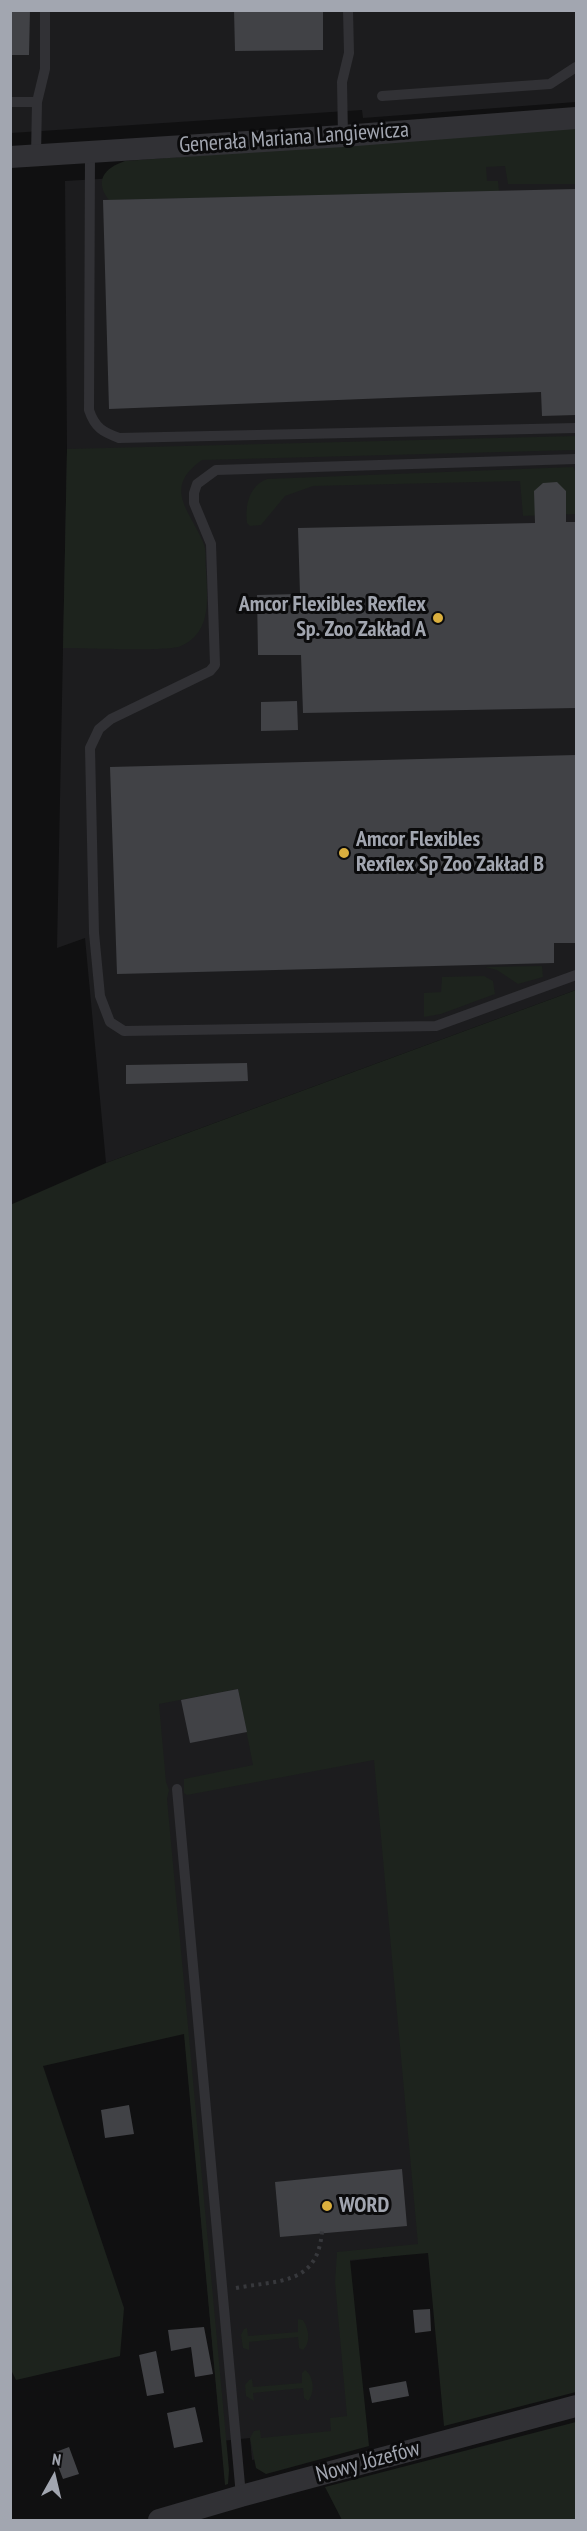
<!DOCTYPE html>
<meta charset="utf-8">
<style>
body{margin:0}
#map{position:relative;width:587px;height:2531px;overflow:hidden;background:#101011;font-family:"PT Sans Narrow",sans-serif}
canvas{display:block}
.frame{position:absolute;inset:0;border:12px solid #a2a6b0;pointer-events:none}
.north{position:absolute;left:24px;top:2447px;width:60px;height:60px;-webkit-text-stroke:4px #0b0b0c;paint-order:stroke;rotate:8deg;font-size:16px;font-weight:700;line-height:24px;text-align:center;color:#a2a6b0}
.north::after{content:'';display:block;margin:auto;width:21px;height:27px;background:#a2a6b0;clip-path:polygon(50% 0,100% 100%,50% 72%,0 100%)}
</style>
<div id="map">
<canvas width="587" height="2531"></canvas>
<div class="frame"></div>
<div class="north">N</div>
</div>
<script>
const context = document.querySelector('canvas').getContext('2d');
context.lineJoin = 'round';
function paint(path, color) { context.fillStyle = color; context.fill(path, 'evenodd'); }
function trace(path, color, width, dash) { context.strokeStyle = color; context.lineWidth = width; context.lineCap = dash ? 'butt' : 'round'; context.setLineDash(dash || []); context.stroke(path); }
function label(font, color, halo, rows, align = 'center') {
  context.font = font + ' "PT Sans Narrow",sans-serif'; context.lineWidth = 6; context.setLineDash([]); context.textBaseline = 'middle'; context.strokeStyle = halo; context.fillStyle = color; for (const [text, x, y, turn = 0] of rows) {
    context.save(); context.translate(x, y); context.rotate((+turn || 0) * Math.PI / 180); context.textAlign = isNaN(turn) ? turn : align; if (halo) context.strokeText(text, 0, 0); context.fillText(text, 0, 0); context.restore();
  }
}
const built = new Path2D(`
 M11 11H576V102L363 118 362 110 11 133Z
 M576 140V990L106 1163 85 938 57 948 67 449 65 181 370 163Z
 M371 1636 428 2252 349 2261 368 2440 252 2460 250 2438 221 2441 152 1676Z`);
const green = new Path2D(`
 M576 128V184H508L505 166 486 167 487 181H498L499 191 109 200C94 181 104 168 125 161Z
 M576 436V450L202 460C162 488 190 510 203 542 207 550 205 561 206 569 207 597 213 632 181 646 167 652 85 648 63 648L67 449Z
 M573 467 576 473V514L523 516 520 481 313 486 285 496 261 525 250 526 247 523C245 505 249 486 267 479Z
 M542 966 543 977 518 984 497 970 485 967Z
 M484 976 493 981 495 994 441 1014 424 1017V993L441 992 442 977Z
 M576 990V2392L444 2426 428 2253 350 2260 369 2446 266 2474 256 2468 250 2438 254 2431 260 2430 261 2438 331 2431 330 2418 347 2416 335 2282 337 2252 418 2244 374 1760 187 1795 184 1793V1779L253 1765 238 1689 159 1704 166 1782 169 1790 167 1799 229 2470 228 2484 225 2485 184 2034 43 2066 124 2308 120 2356 16 2380 10 2368V1205L106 1163Z
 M298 2319 303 2320C309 2329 311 2343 303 2350L299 2348 298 2337 249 2342V2350L243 2348 241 2335 244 2329 247 2328 248 2336 298 2332Z
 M305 2370C314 2376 315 2393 308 2401L304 2398 303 2388 253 2393 254 2401 246 2396 245 2385 249 2380 252 2379 253 2387 302 2383V2373Z
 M576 2422V2520H342L325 2487Z`);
const building = new Path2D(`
 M10 10H30L29 55H10Z
 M234 10H323V50L235 51Z
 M576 189V415L542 416 541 392 109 409 103 200Z
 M557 482 566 491V522H576V708L303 713 301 655H258L257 595 300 594 298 528 535 523 534 491 543 483Z
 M297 701 298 730 261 731V702Z
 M576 755V943H554V963L117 974 110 767Z
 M247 1063 248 1081 126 1084V1065Z
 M238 1689 247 1732 190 1743 181 1700Z
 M129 2105 134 2134 105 2138 101 2110Z
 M402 2169 407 2226 280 2237 275 2182Z
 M430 2309 431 2331 415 2333 413 2310Z
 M204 2327 213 2374 195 2377 191 2347 171 2351 168 2330Z
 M156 2351 164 2393 147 2396 139 2355Z
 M406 2381 409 2396 372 2403 369 2388Z
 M195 2407 203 2442 174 2448 167 2413Z
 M69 2447 79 2474 63 2479 53 2453Z`);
const path = new Path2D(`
 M236 2288C277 2280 318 2286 322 2231`);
const lane = new Path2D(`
 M382 96 550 84 576 67
 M10 102H37
 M343 136 342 82 349 53 348 10
 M90 152 89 410C95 428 103 432 119 438L576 428
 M36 156 37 102 45 69V10
 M576 459 216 470 197 484 194 493V503L211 544 215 665 210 671 111 719 99 729 90 748 94 933 100 996 110 1022 124 1031 436 1026 576 975
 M177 1789 241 2496`);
const street = new Path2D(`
 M10 157 343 136 576 118
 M159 2520 241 2496 576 2406`);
const markers = [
 [438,618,6,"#daaf3e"],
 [344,853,6,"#daaf3e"],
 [327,2206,6,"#daaf3e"]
];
const streetNames = [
 ["Generała Mariana Langiewicza",294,138,-4],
 ["Nowy Józefów",368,2462,-15]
];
const poiNames = [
 ["Amcor Flexibles Rexflex",426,605,"right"],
 ["Sp. Zoo Zakład A",426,630,"right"],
 ["Amcor Flexibles",356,840],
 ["Rexflex Sp Zoo Zakład B",356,865],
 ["WORD",339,2206]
];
paint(built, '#1c1c1e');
paint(green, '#1d231d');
paint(building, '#414246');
trace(path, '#37383c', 4, [3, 4.5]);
trace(lane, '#313135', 10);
trace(street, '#313135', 22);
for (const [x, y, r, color] of markers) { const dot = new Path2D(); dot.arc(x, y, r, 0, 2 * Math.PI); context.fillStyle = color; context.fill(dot); trace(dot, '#0b0b0c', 2); }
label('22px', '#a2a6b0', '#0b0b0c', streetNames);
label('bold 22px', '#a2a6b0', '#0b0b0c', poiNames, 'left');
</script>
